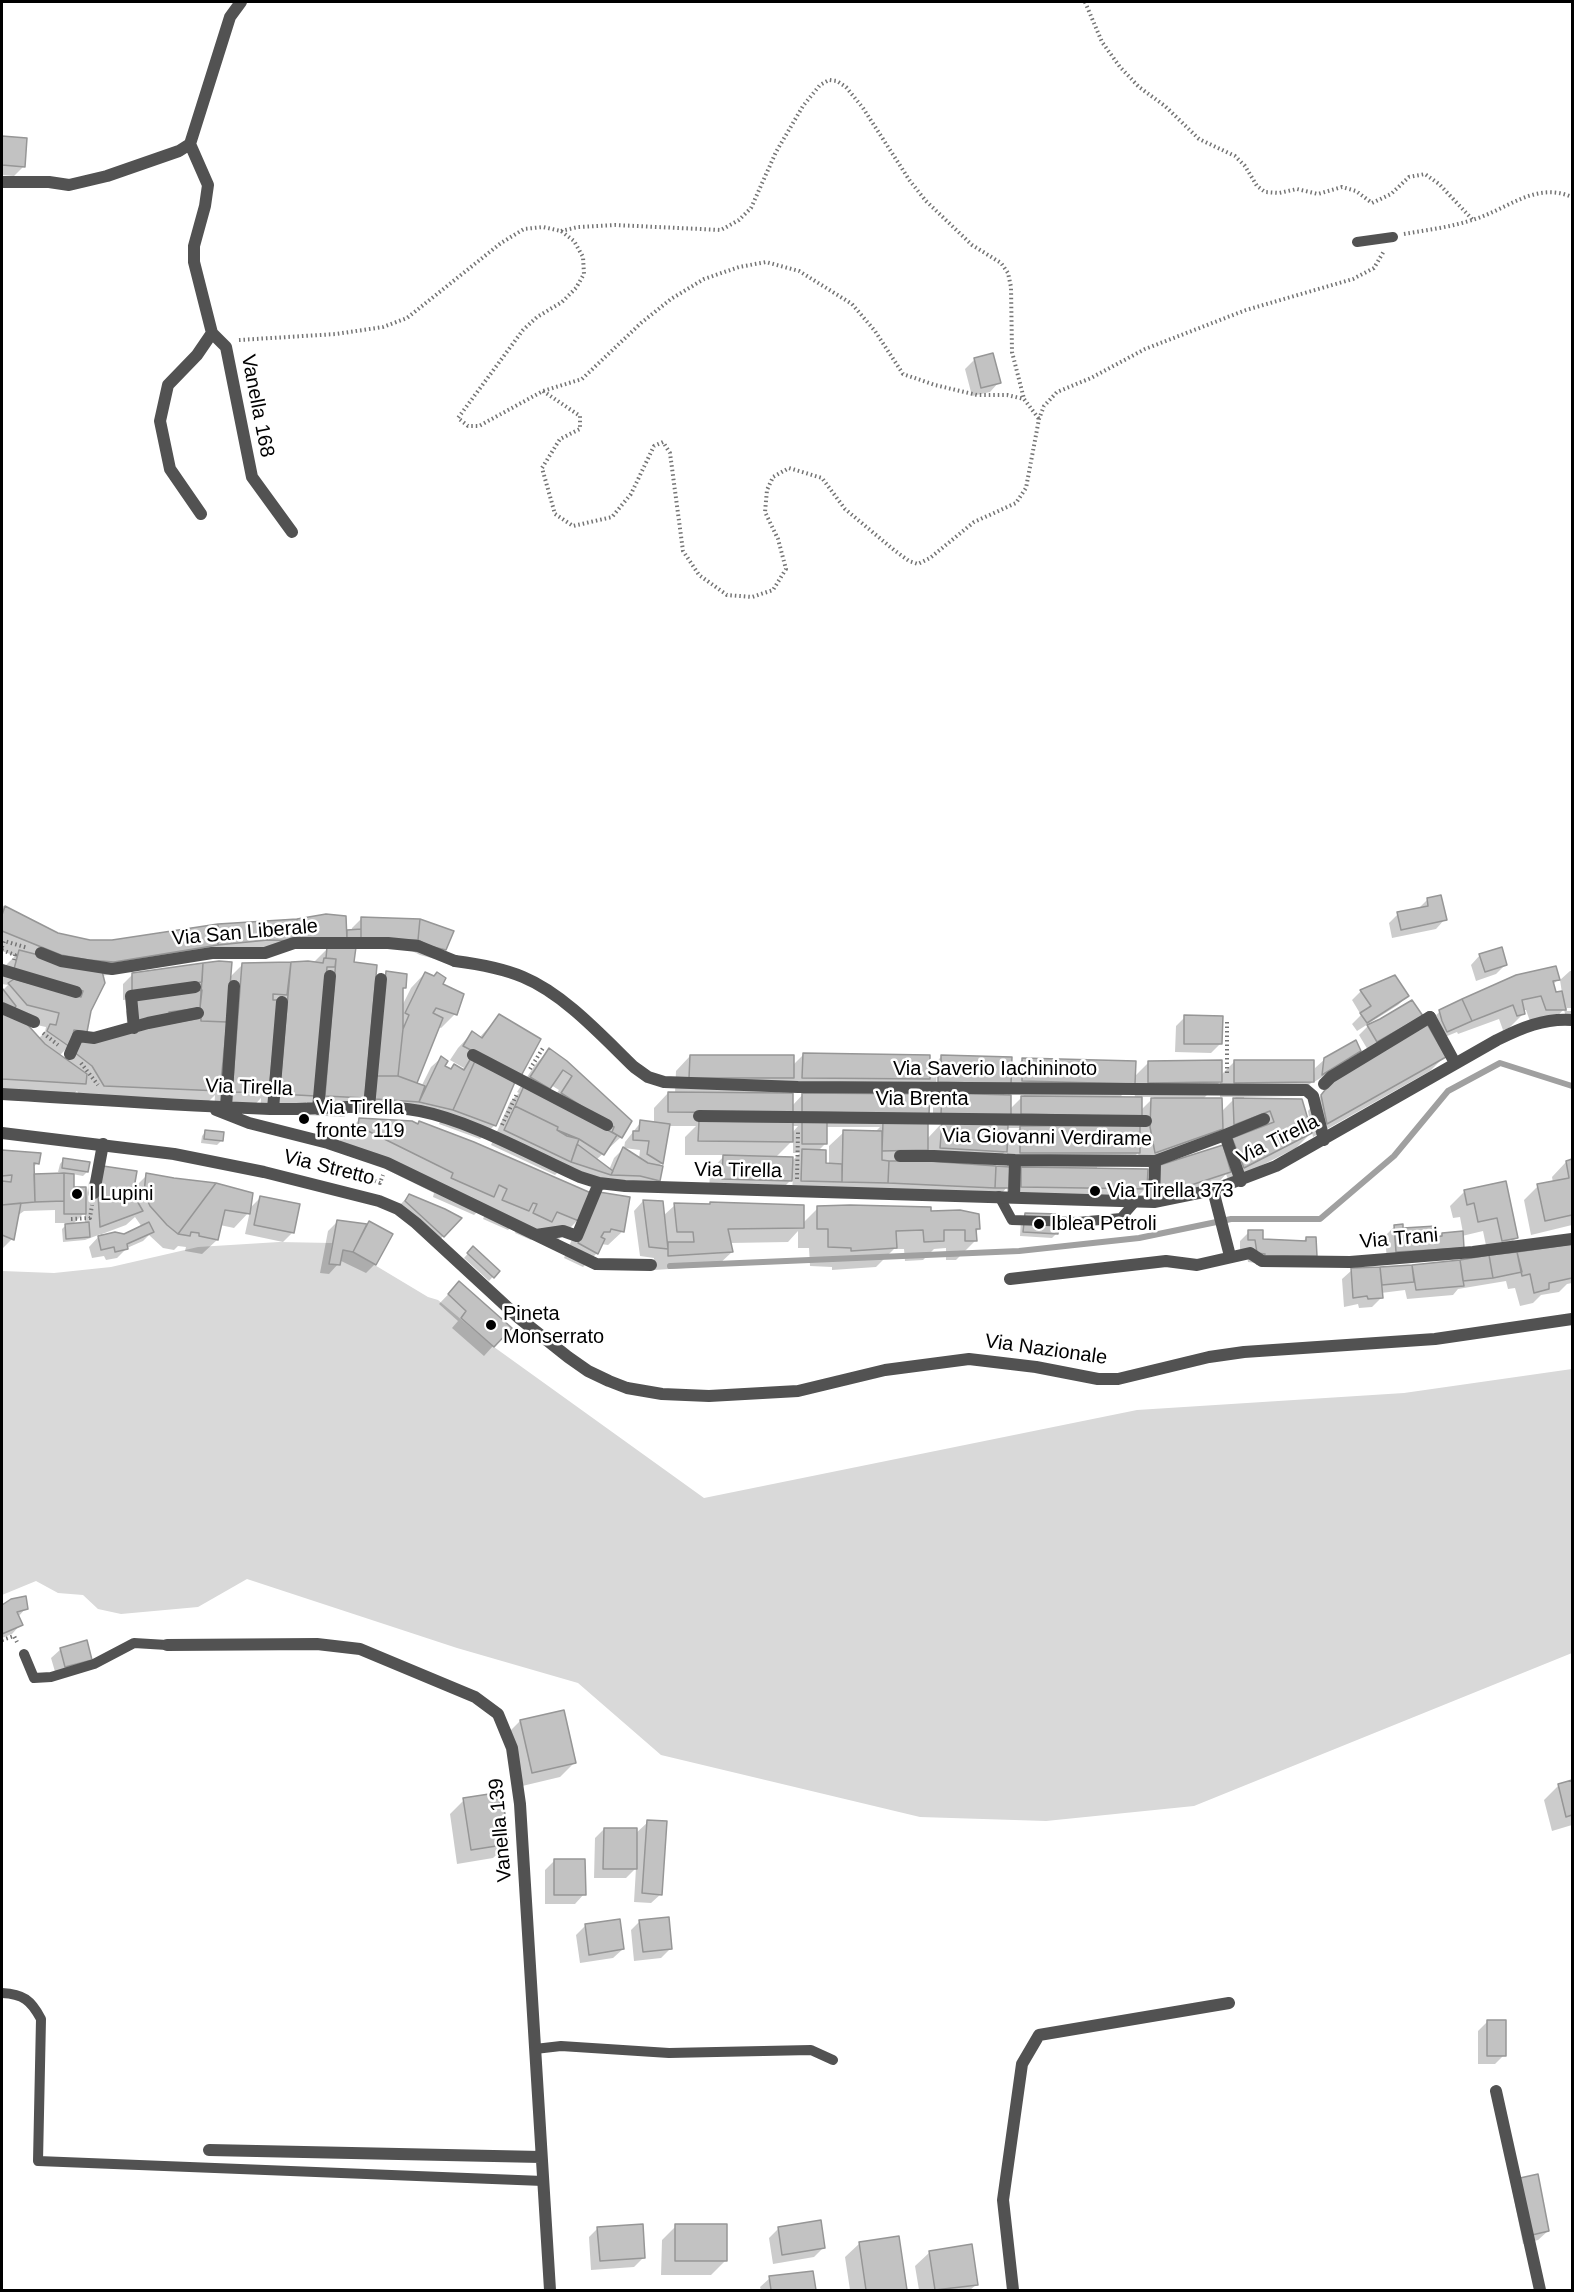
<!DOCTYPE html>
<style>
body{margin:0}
#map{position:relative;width:1574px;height:2292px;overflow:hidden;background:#fff;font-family:Helvetica,sans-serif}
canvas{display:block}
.frame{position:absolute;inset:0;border:3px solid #000;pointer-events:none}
</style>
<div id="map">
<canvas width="1574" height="2292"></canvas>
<div class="frame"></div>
</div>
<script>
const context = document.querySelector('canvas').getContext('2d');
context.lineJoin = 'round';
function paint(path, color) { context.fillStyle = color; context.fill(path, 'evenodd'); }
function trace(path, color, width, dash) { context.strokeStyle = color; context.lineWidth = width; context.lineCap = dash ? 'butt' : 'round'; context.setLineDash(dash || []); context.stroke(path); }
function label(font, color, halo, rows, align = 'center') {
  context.font = font + ' Helvetica,sans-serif'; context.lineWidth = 5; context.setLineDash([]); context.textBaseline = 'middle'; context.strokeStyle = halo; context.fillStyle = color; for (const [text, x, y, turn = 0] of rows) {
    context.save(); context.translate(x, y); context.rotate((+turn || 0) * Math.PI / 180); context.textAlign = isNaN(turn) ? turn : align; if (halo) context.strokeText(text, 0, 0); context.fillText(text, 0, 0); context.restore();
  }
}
const green = new Path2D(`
 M279 1242 332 1243 329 1264 340 1265 343 1250 353 1252 428 1297 438 1300 494 1347 704 1498 1137 1410 1404 1393 1572 1369V1653L1194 1806 1046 1821 920 1817 661 1755 578 1683 457 1648 247 1579 198 1607 121 1614 98 1609 83 1595 58 1593 36 1581 2 1595V1271L54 1273 111 1267 198 1247Z`);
const shadow = new Path2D(`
 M2 138 26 140 24 166 14 176 2 175Z
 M975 359 999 382 990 392 972 396 965 369Z
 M1427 900 1445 919 1436 929 1392 938 1389 923 1398 914 1417 910Z
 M2 905 57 934 90 941 352 931V928L361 919 444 949 435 959 420 955 408 949H354L353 963 374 985 386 973 405 987 401 991V1008L411 988 425 973 441 985 455 1014 441 1028 438 1027 415 1084 421 1087 431 1067 441 1058 443 1067 450 1070 454 1066 462 1070 464 1068 450 1060 458 1048 472 1033 479 1038 499 1016 512 1082 495 1125 480 1139 439 1124 442 1118 366 1108 367 1095 344 1117 306 1115 307 1102 294 1114 260 1113 261 1098 248 1112 214 1111 215 1095 200 1110 85 1105 77 1091 70 1097 2 1094V991L8 985 2 984V979L5 966 15 956 2 951ZM258 949H327L313 963 242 965 229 978 132 975 123 984V1000L147 997 126 1011 128 1034 81 1040 63 1059 59 1056 69 1046 103 983 101 976ZM22 1022 46 1027 45 1032 38 1039Z
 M1480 955 1505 965 1496 974 1476 981 1471 965Z
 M1570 971H1572V1008H1567V1011H1572V1019H1566L1564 1009 1550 1024H1531L1526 1010H1523L1524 1013 1509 1028 1503 1030 1499 1019 1458 1034 1457 1032 1435 1041 1444 1057 1430 1071 1313 1137 1312 1132 1296 1148 1229 1182 1226 1174 1215 1186 1146 1205V1188L1132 1202 1007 1200V1187L1003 1192 792 1190 793 1178 776 1195 709 1193 710 1171 725 1155H685V1137L696 1126H668L662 1163 658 1167 659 1180 649 1189 560 1170 555 1175 491 1145 510 1102 519 1093 517 1092 535 1065 549 1050 630 1122 621 1137 596 1160 609 1170 614 1158 623 1149 639 1159 640 1150 624 1148 625 1142 641 1122 654 1124V1108L668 1093H675L676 1071 690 1056 793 1065 803 1055 929 1069 942 1056 1010 1072 1023 1059 1134 1077 1149 1062 1220 1076 1234 1062 1314 1076 1315 1068 1325 1059 1360 1051 1350 1060 1314 1082V1080L1298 1096 1244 1097V1099L1308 1123 1310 1122 1308 1111 1333 1081 1431 1021 1440 1011 1558 980 1552 985 1555 994 1562 993 1560 980ZM937 1069H940L939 1089H936ZM789 1082V1094H776ZM1220 1082V1099H1203ZM924 1083V1095H912ZM1134 1083 1135 1099 1119 1098ZM551 1085 559 1090 551 1102 549 1089ZM1008 1086V1096H998ZM792 1092H805L792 1106ZM1010 1095H1024L1010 1109ZM928 1096H941L933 1104V1123H942L927 1139ZM1141 1097H1154L1141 1110ZM1220 1097H1236L1221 1112ZM1256 1124 1258 1130 1222 1147 1161 1166 1146 1181 1097 1169V1167L1124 1166 1138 1153 1141 1167 1206 1143 1220 1130V1138ZM792 1126H798L792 1133ZM826 1127H880L874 1133 844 1132 829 1146V1165H825L818 1151 825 1144ZM1007 1128H1020L1006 1143ZM793 1140V1153H800L791 1162 775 1158ZM1007 1150V1168L989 1167ZM1008 1167H1023L1007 1183Z
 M1361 991 1407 996 1398 1005 1357 1031 1352 1024 1361 1015 1352 1000Z
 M1421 1016 1368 1050 1359 1035 1368 1026Z
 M1185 1017 1221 1043 1211 1053 1175 1052 1176 1026Z
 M359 1120 417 1125 420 1122 623 1231 608 1245 601 1244 597 1253 583 1267 564 1258 582 1216 558 1240 540 1232 531 1240 515 1233 519 1224 516 1222 508 1230 483 1219 488 1208 483 1206 474 1215 433 1197 434 1193 339 1146 340 1139Z
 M206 1131 222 1140 217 1145 201 1143 202 1136Z
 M2 1152 39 1155 38 1163 32 1168V1176L67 1174 58 1172 60 1164 64 1159 87 1172 83 1176 72 1174V1189L84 1198H86L89 1182 103 1167 133 1189 147 1175 249 1209 261 1197 293 1232 283 1242 245 1234 250 1211 234 1228 220 1225 217 1240 202 1254 185 1251 186 1247 178 1246 174 1250 163 1248 149 1235 143 1241 127 1248 117 1258 106 1260 104 1256 92 1258 89 1247 101 1234 85 1240 63 1242 62 1229 68 1223H55V1210L24 1211 17 1216 12 1239 3 1248H2ZM85 1212V1224L72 1225ZM135 1217 142 1227 124 1235 103 1236 102 1234 126 1225Z
 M1572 1161V1225L1531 1235 1524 1200 1538 1186 1553 1183 1552 1177 1566 1162Z
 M1505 1183 1517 1237 1502 1252 1488 1255 1483 1231 1462 1236 1387 1261 1385 1236 1395 1226 1435 1239 1442 1234 1463 1233 1460 1217 1453 1218 1450 1206 1465 1191Z
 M409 1195 459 1219 434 1246 400 1205Z
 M643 1201 663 1216 675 1205 802 1224 818 1208 929 1212 979 1229 975 1232V1241L956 1260H946V1248L934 1249 923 1260 905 1261 904 1249H894L876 1267 832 1270V1267L810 1266 809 1248H798V1231L788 1242 730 1243 732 1252 717 1266 654 1270V1258L640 1256 634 1211Z
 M1025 1214 1056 1234 1052 1238 1020 1236 1021 1219Z
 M337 1222 367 1226 375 1264 366 1273 339 1260 338 1264 329 1274 320 1273 328 1231Z
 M1249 1232 1262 1241 1303 1242 1306 1238V1265H1256V1263L1248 1262 1246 1249H1240V1241Z
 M1572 1246V1283L1567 1284 1559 1292 1541 1295 1533 1303 1520 1306 1515 1288 1508 1289 1506 1281 1458 1289 1453 1295 1407 1299 1405 1290 1381 1293 1382 1297 1372 1307 1359 1308 1358 1304 1344 1307 1342 1279 1352 1270 1460 1262Z
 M473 1248 498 1271 489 1281 464 1258Z
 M459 1283 493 1346 484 1356 452 1328 458 1321 439 1304Z
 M12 1600 26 1608 18 1617 21 1624 12 1634 2 1638V1607Z
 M61 1649 90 1659 56 1675 51 1658Z
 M520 1721 574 1763 560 1777 518 1787 506 1735Z
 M1572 1782V1825L1552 1831 1544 1800 1559 1785Z
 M464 1800 508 1844 493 1858 457 1864 450 1814Z
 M648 1822 661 1894 651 1903 634 1902 636 1868 626 1878H594L595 1838 604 1829 635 1834Z
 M554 1861 584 1894 575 1904H545V1870Z
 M640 1921 671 1948 661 1958 634 1961 631 1930Z
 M585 1926 623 1949 613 1958 580 1963 576 1935Z
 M1487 2022 1504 2055 1495 2064H1478V2031Z
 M1512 2189 1548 2231 1538 2240 1523 2244Z
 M676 2226 725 2261 711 2275H661L662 2240Z
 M598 2228 644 2257 634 2267 591 2270 589 2237Z
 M778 2229 823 2248 814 2257 773 2264 769 2238Z
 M898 2237 905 2290H850L845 2257 860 2243Z
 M930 2252 977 2284 970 2290H919L915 2266Z
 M812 2273 814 2290H761L760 2287 770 2278Z`);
const stream = new Path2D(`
 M670 1266 1019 1251 1139 1238 1231 1219H1320L1394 1156 1448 1091 1500 1063 1572 1086`);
const building = new Path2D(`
 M2 136 27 138 25 167 2 165Z
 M993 353 1001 383 981 388 974 358Z
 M1441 895 1447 920 1401 930 1397 912 1428 906 1427 898Z
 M5 906 58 933 90 940H112L218 924V945L114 962 88 960 61 955 2 931V915Z
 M326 914 346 916 347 941H297V919Z
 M361 917 420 919 418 940H361Z
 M297 919V941L268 940 218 945V924Z
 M420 919 454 931 446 950 429 946 418 940Z
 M361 929V940L347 941V930Z
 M327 947H356L354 962 377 965 365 1098 325 1096 336 959 326 958Z
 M1502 947 1507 965 1485 972 1479 954Z
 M19 950 102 971 105 983 91 1011 87 1032 74 1030 70 1047 47 1031 50 1024 56 1025 59 1013 27 1005 8 983 14 979 81 997 83 991 14 969Z
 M324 958 336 959 335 967H327L315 1096 279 1094 291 962 308 961 323 963Z
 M219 961 232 962 227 1022 201 1021 200 1008 203 963Z
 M291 962 287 995 273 994V1000H278L269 1093 232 1092 242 963Z
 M203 963 202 982 132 992V973Z
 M1556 966 1560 980 1553 981 1556 992 1562 991 1566 1010H1546L1541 996 1522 1000 1525 1014 1517 1016 1513 1005 1472 1021 1462 999 1516 975Z
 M386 971 407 974 406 988H403V1029L398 1076H376Z
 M425 972 434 976 437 972 446 978 443 984 464 994 457 1015 436 1008 433 1013 443 1018 417 1083 398 1076 403 1029 409 1015 405 1013Z
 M1395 975 1409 996 1367 1023 1360 1013 1371 1006 1360 990Z
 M2 988 16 1006 13 1010 2 1004Z
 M202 990 200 1008 169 1012 170 1016 137 1023 135 1000Z
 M1462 999 1472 1021 1447 1032 1442 1021 1439 1010Z
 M1412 1000 1423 1016 1377 1042 1367 1025 1380 1019Z
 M2 1012 26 1023 45 1044 87 1074 86 1084 2 1079Z
 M499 1014 541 1039 521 1076 463 1046 472 1031 482 1038Z
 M1184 1015 1223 1016 1222 1044H1184Z
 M201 1018V1021L227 1022 220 1091 104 1086 92 1066 74 1052 80 1039Z
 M1427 1024 1446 1057 1327 1124 1321 1095 1333 1080Z
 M1356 1040 1361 1051 1322 1075 1324 1058Z
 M549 1048 567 1061 632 1121 622 1138 612 1132 614 1127 561 1093 572 1076 563 1070 550 1089 530 1077Z
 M803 1053 930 1055V1079L802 1078Z
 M690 1055H794V1078H689Z
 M941 1055 1012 1057 1011 1084 938 1082V1066H941Z
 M441 1056 448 1061 445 1066 451 1069 454 1064 464 1070 471 1058 475 1061 453 1110 419 1102Z
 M1022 1058 1136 1061 1135 1084 1022 1081Z
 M1222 1060V1082L1148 1083V1061Z
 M1234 1060H1314V1082L1234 1083Z
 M475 1061 515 1082 496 1126 453 1110Z
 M376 1076H398L425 1086 419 1102 375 1099Z
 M524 1086 617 1135 604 1155 579 1139 557 1130 558 1127 515 1106Z
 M668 1092 793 1093V1113L668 1112Z
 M802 1093 930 1094 929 1114 802 1112Z
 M942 1093 1011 1095V1116L941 1114Z
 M1021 1096 1142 1097V1117L1021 1114Z
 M1151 1098H1222L1223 1129 1155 1153 1150 1127Z
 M1233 1098 1302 1099 1312 1133 1244 1168 1232 1138 1274 1122 1270 1111 1234 1125Z
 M515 1106 558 1127 557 1130 567 1136 579 1139 571 1162 504 1130Z
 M359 1118 412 1121 418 1124 419 1121 474 1142 591 1193 579 1221 557 1212 552 1222 533 1213 537 1204 533 1203 529 1211 502 1200 507 1189 499 1185 494 1197 451 1178 453 1173 358 1126Z
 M640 1120 670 1124 663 1164 647 1154 649 1141 633 1140V1131H639Z
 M802 1120 827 1121V1144H802Z
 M699 1121 793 1122V1142L698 1141Z
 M883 1122H928V1150L882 1151Z
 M942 1122 1008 1125 1007 1152 940 1148Z
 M1140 1125V1153H1020V1126Z
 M205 1130 224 1132 223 1141 204 1139Z
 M843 1130 882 1131V1160L889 1161 888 1183 842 1182Z
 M577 1144 613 1171 611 1175 571 1162Z
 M1223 1145 1231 1172 1179 1189 1159 1191 1160 1165Z
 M623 1147 648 1163 663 1166 660 1181 640 1176 611 1175Z
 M802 1149 826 1150V1163L842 1164V1182L801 1181Z
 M2 1150 41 1153 39 1164 34 1163 35 1202 2 1205V1181L11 1182 12 1175 2 1176Z
 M723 1155 793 1157 792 1181 722 1179Z
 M63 1158 90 1162 88 1172 62 1168Z
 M1572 1159V1215L1545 1221 1537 1184 1569 1178 1566 1161Z
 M889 1161H928L996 1166 995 1188 888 1183Z
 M103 1166 137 1171 133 1194 143 1211 100 1227 98 1195Z
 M996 1166 1010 1167 1009 1188H995Z
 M1021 1167 1148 1169 1147 1189 1021 1187Z
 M64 1173 74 1174V1187H86V1214H64Z
 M64 1173V1201L35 1202 34 1174Z
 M146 1173 174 1178 216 1183 178 1234 167 1225 150 1206 144 1193Z
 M1506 1181 1518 1238 1502 1241 1497 1218 1478 1222 1474 1203 1467 1205 1464 1190Z
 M216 1183 253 1193 250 1214 225 1210 218 1240 199 1236V1233L191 1232 190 1236 178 1234Z
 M599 1192 630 1197 624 1232 611 1229 610 1232H604L601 1237 605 1239 598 1254 578 1243Z
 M409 1194 445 1209 462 1218 444 1237 405 1201Z
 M260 1196 300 1204 294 1233 254 1225Z
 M643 1200 663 1201 668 1249 649 1247Z
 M710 1202 804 1205V1228L728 1229 733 1252 668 1256V1242H694L693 1232H677L674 1203 710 1204Z
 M21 1203 14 1240 2 1235V1205Z
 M850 1205 931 1207V1211L960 1210 979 1214 980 1229H976L977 1241H965V1230H944V1241L924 1242 923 1230 896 1231 897 1248 851 1251V1248L828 1247V1229H817V1206Z
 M1025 1213 1059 1214 1058 1234 1023 1232Z
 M337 1220 367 1224 353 1252 343 1250 340 1265 329 1264Z
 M369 1221 393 1234 376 1265 353 1252Z
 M89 1222 90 1237 66 1239 65 1224Z
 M149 1222 154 1232 127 1244 128 1249 115 1252 114 1247 101 1250 98 1236 115 1232 124 1234Z
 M1403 1224V1228L1436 1226 1437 1237 1442 1236V1233L1463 1231 1464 1248 1396 1252 1394 1225Z
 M1248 1230H1263V1239L1306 1241V1237H1316L1317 1256 1264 1257 1265 1254 1257 1253 1255 1240H1248Z
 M1572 1244V1278L1549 1283V1289L1534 1293 1530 1274 1522 1276 1517 1252Z
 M473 1246 500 1271 494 1278 467 1253Z
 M1517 1252 1522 1272 1493 1278 1489 1255Z
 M1489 1255 1493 1278 1463 1281 1460 1260Z
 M1460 1260 1464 1286 1416 1290 1412 1265Z
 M1412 1265 1414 1282 1382 1285 1380 1267Z
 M1380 1267 1383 1298 1368 1299 1367 1296 1353 1298 1351 1268Z
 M459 1281 512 1328 494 1347 461 1318 466 1311 448 1294Z
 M26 1596 28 1609 17 1612 23 1625 2 1634V1605L11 1599Z
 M87 1640 92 1660 65 1667 60 1648Z
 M564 1710 576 1763 532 1773 520 1720Z
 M1572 1780V1815L1566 1817 1558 1784Z
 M502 1792 509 1844 471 1850 463 1798Z
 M647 1820 667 1821 662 1895 642 1893Z
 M604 1828H637V1869H603Z
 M554 1859H585L586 1895H554Z
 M669 1917 672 1949 643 1952 639 1920Z
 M620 1919 624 1949 589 1955 585 1924Z
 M1487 2020H1506V2056H1487Z
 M1538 2174 1549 2231 1532 2235 1520 2178Z
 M821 2220 825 2248 782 2255 778 2227Z
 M643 2224 645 2258 600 2261 597 2227Z
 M675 2224H727V2261H675Z
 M899 2236 907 2290H866L859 2242Z
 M972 2244 978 2285 935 2290 929 2251Z
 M813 2271 816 2290H771L769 2276Z`);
const path = new Path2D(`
 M1085 2 1102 42 1120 67 1139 87 1165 106 1199 139 1235 156 1245 166 1257 186 1265 192 1279 193 1297 189 1318 194 1342 187 1356 191 1372 203 1391 194 1409 177 1425 174 1439 184 1473 220
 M561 231 578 227 615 225 721 230 739 220 751 208 776 152 803 106 820 85 829 80 837 81 846 87 863 108 910 181 926 201 972 245 1001 263 1008 273 1011 287 1012 352 1024 399
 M1404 234C1427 230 1451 227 1472 220 1507 210 1535 181 1572 197
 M239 340 336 334 383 327 407 318 501 243 524 229 543 227 561 231 574 241 583 257 584 274 576 288 562 302 537 317 523 330 458 418 468 426H479L543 391 582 379 641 323 671 299 704 279 739 267 766 262 799 271 852 304 875 331 903 374 935 385 977 395H1007L1024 399 1039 419
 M543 391 580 416V429L560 439 542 468 555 514 573 526 612 517 631 494 654 446 663 442 670 453 683 551 699 575 727 595 752 597 773 590 786 569 778 539 765 512 767 490 773 477 789 468 822 478 845 509 894 550 909 561 918 564 930 558 974 522 1016 503 1026 488 1039 419 1044 406 1057 392 1091 378 1145 349 1246 310 1353 279 1374 268 1384 251
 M2 947 4 941 28 948
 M2 950 15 955 14 960
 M1227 1022V1076
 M43 1033 58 1045
 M81 1063 98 1085
 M530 1069 543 1048
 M502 1125 517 1094
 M797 1179 798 1132
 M369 1183 370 1179 380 1183 383 1175
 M71 1219 90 1218 92 1205
 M2 1640 14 1636 17 1642`);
const service = new Path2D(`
 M1357 242 1393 237
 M999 1196 1012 1220 1078 1222 1121 1218 1135 1202
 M24 1654 34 1678 51 1677 94 1664 134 1643 167 1645
 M2 1993C23 1994 31 2000 41 2019L38 2161 543 2181
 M535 2049 561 2046 669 2053 811 2050 833 2060`);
const pedestrian = new Path2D(`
 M41 953 61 961 112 969 212 953H265L294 943H388L418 946 455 961
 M2 970 76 992
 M2 1008 34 1022
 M134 1028 131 996 195 987
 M70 1054 78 1036 94 1038 148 1023 198 1013
 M473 1055 607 1125
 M1324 1084 1331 1077 1430 1017
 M699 1116 1146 1121
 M94 1193 103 1144`);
const minor = new Path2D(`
 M190 144 208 185 205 206 194 246V262L212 333 226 347 252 477 292 532
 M2 182H49L69 185 107 176 179 151 190 144 230 17 241 2
 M201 514 170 469 160 421 168 385 197 355 212 333
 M455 961C478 964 502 968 523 977 564 994 602 1036 634 1067L648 1077 664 1082 798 1087 1306 1090 1313 1096 1324 1140
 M1430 1017 1455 1063
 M2 1094C91 1099 180 1106 270 1109 319 1110 371 1102 420 1111 471 1121 531 1155 580 1177L599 1183 625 1186 1154 1202 1213 1190 1276 1166 1497 1040C1521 1028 1544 1018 1572 1020
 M226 1107 234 986
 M369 1107 381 979
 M273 1109 282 1002
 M318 1109 330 976
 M216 1110 249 1123 328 1143 387 1163 596 1264 651 1265
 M900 1156H934L1015 1160 1155 1161 1225 1135
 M1241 1181 1225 1135 1264 1119
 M1213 1190 1230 1256
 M1014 1197 1015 1160
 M1154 1201 1155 1161
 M536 1235 563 1231 577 1236 599 1183
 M1010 1279 1166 1261 1197 1265 1250 1253 1262 1261 1350 1262 1473 1252 1572 1239
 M167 1645 317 1644 360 1649 475 1697 498 1714 512 1748 520 1804 550 2290
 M1496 2091 1540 2290
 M209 2150 541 2157
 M1013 2290 1003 2200 1022 2064 1039 2035 1229 2003`);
const tertiary = new Path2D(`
 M2 1133 174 1154 264 1172 379 1201 398 1209 416 1223 519 1318 568 1357 588 1371 609 1381 627 1388 662 1394 709 1396 798 1391 885 1370 969 1359 1036 1367 1098 1379H1118L1209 1357 1244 1352 1435 1339 1572 1319`);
const markers = [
 [304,1119,6,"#000"],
 [1095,1191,6,"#000"],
 [77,1194,6,"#000"],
 [1039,1224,6,"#000"],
 [491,1325,6,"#000"]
];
const streetNames = [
 ["Vanella 168",257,406,79],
 ["Via San Liberale",245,933,-5],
 ["Via Saverio Iachininoto",995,1069],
 ["Via Tirella",249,1088,2],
 ["Via Brenta",922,1099],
 ["Via Giovanni Verdirame",1047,1138,1],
 ["Via Tirella",1278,1140,-26],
 ["Via Stretto",329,1168,14],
 ["Via Tirella",738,1171,1],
 ["Via Trani",1399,1239,-5],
 ["Via Nazionale",1046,1350,8],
 ["Vanella 139",501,1830,-95]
];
const poiNames = [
 ["Via Tirella",316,1108],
 ["fronte 119",316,1131],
 ["Via Tirella 373",1107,1191],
 ["I Lupini",89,1194],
 ["Iblea Petroli",1051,1224],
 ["Pineta",503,1314],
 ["Monserrato",503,1337]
];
paint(green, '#d9d9d9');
paint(shadow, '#0003');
trace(stream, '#a0a0a0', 6);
paint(building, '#c2c2c2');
trace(building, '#969696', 1.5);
trace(path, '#747474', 4, [1.5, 3]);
trace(service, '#525252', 10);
trace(pedestrian, '#525252', 12);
trace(minor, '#525252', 12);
trace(tertiary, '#525252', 12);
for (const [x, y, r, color] of markers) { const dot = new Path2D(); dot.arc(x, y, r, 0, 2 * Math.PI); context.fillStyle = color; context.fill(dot); trace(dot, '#fff', 2); }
label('20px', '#000', '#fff', streetNames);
label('20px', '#000', '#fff', poiNames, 'left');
</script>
